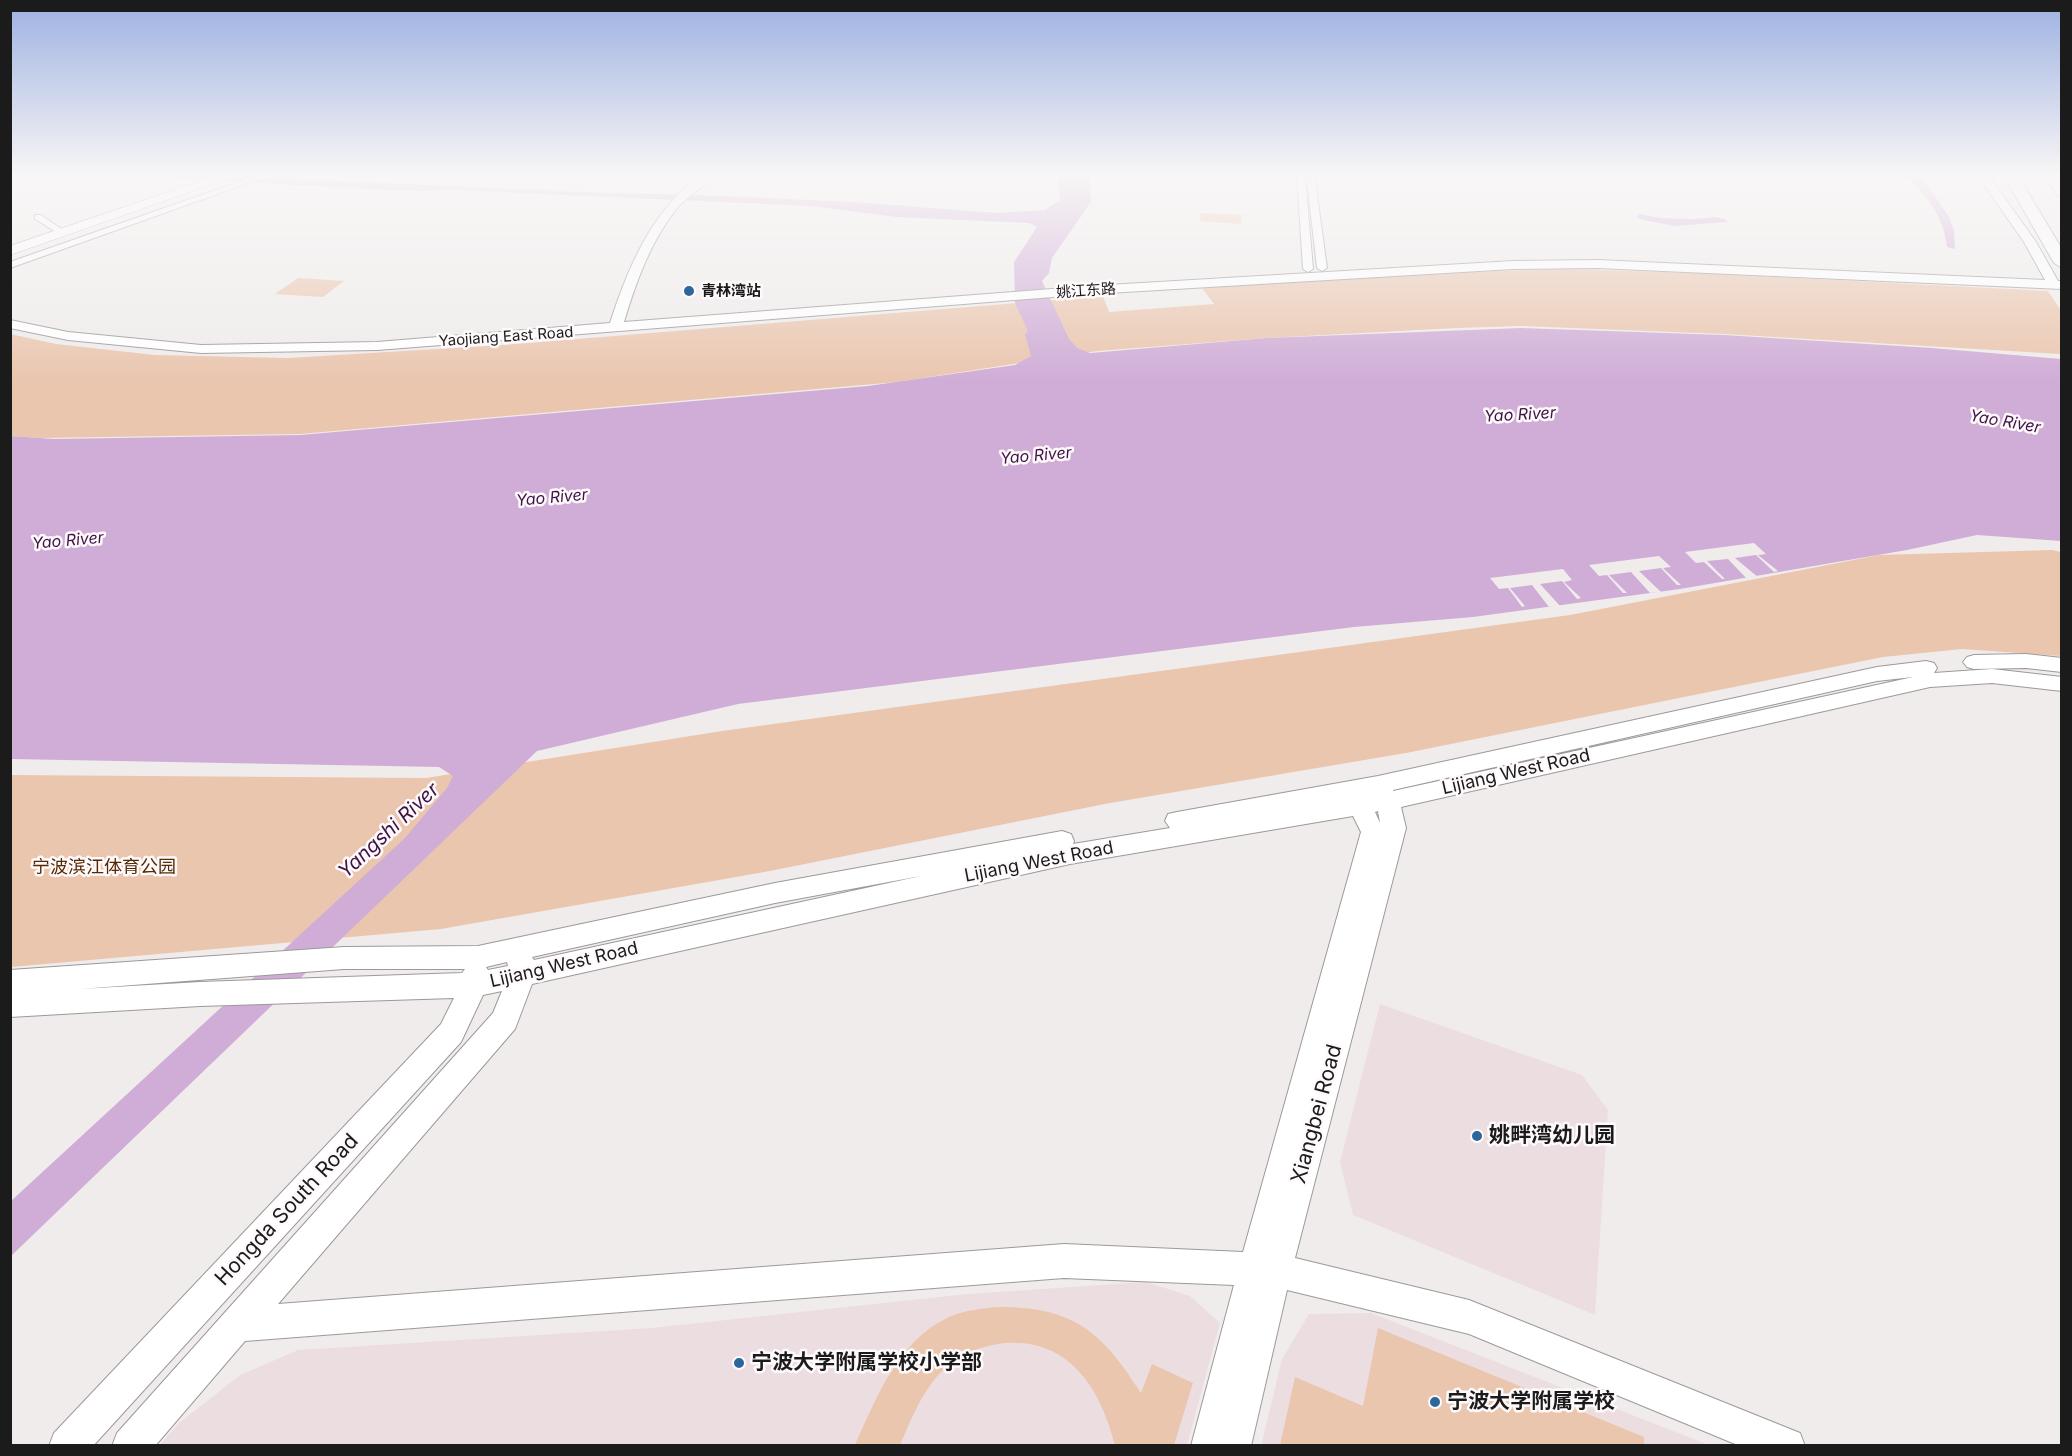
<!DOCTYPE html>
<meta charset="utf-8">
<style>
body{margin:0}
#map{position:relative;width:2072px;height:1456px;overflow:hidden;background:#f0ecec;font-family:Inter,sans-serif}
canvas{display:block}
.frame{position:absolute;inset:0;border:12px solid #1c1b1b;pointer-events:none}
</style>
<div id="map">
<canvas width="2072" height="1456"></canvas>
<div class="frame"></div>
</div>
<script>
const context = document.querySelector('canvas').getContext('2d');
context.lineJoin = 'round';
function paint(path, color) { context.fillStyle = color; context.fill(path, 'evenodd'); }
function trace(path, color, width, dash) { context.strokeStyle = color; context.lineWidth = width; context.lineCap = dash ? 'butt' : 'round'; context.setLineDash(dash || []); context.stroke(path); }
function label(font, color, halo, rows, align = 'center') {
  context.font = font + ' Inter,"Noto Sans SC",sans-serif'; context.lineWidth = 5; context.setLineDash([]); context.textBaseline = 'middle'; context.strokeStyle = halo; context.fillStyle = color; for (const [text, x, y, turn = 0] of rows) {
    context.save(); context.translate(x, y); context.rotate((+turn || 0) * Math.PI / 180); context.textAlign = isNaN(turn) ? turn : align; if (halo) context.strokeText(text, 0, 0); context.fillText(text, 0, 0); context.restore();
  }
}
const built = new Path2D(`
 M1380 1004 1582 1075 1608 1110 1595 1315 1353 1215 1340 1162Z
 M1146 1282 1190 1296 1220 1323 1187 1445 159 1446 179 1423 240 1375 298 1350 651 1328 967 1294Z
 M1371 1313 1709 1445 1261 1446 1282 1359 1309 1314Z`);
const green = new Path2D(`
 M1201 213 1242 215 1241 224 1200 221Z
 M1562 269 1703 273 2048 291 2062 312 2061 354 1724 334 1521 326 1457 328 1267 338 1097 351 897 382 300 434 39 438 11 436 10 334 56 344 155 355 288 358 504 345 1103 296 1109 312 1214 304 1202 288 1429 273Z
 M298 278 344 281 323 297 275 294Z
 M2052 550 2061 552V656L1962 649 1883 657 1406 753 1110 803 770 871 441 929 11 967 10 775 426 778 722 731 1570 615 1879 555Z
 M995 1307C1072 1306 1101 1330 1141 1393L1152 1364 1193 1383 1174 1445H1115C1101 1390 1070 1338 1005 1343 987 1345 964 1352 950 1364 924 1385 913 1416 900 1445H855C877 1397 900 1336 954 1315 967 1310 981 1309 995 1307Z
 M1378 1328 1644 1437V1445H1280L1295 1377 1363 1406Z`);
const water = new Path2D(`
 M139 176H235L606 193 703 195 854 202 997 213 1045 210 1060 200 1057 176H1090L1091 202 1052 258 1049 273 1042 281 1069 339 1077 348 1090 353 1267 338 1521 328 1724 335 1932 348 2061 359V541L1977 535 1907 550 1680 589 1473 617 1354 627 738 704 537 751 11 1256V1201L405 838 447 788 453 776 439 767 11 759V436L54 439 300 435 868 386 1015 365 1031 356 1025 334 1028 331 1015 303 1014 262 1037 227 1029 223 896 217 812 206 452 190 405 191Z
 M1639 214 1661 218 1694 219 1715 217 1725 219 1728 222 1674 226 1640 219 1637 217Z`);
const pier = new Path2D(`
 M1754 543 1766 554 1758 555 1778 571 1774 572 1756 555 1735 558 1759 578 1748 580 1728 559 1707 561 1725 579H1722L1704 562 1696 563 1685 552Z
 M1659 556 1671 567 1663 568 1681 585H1677L1661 568 1639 571 1661 592 1650 593 1631 572 1609 575 1627 593H1623L1607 575 1599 576 1589 565Z
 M1563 569 1572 580 1564 582 1581 598 1577 599 1562 581 1540 584 1560 606 1549 607 1532 585 1510 588 1525 606 1522 607 1508 588 1499 589 1490 578Z`);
const canal = new Path2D(`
 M1906 176H1916L1926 183 1949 217 1954 231 1955 249 1947 247C1944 217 1927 196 1906 176Z`);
const street = new Path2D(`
 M256 176H268L10 268V262Z
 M1297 176H1305L1313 269 1308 272 1303 269Z
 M1311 178 1315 180 1327 268 1322 271 1317 268 1307 180Z
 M35 215H41L63 230 56 232 35 219Z`);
const secondary = new Path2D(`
 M700 176H713C703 188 689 195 678 207 651 240 636 282 624 322L1091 286 1513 261 1597 260 2045 280 2024 242 1978 176H1989L2036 242 2058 281H2062V289L1597 268 1513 269 1091 294 377 350 201 353 68 340 10 328V320L68 332 201 345 377 342 610 323C628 268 651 211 700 176Z
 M2044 176H2055L2062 185V197L2058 196Z
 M2026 654 2062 658V672L2026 668 1974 669 1967 667 1963 662 1967 657 1974 655Z
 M1926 661 1934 663 1937 668 1934 673 1992 669 2062 677V691L1992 683 1930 687 1401 807 1406 828 1295 1258 1469 1300 1800 1433 1805 1446H1740L1469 1334 1287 1290 1251 1446H1191L1234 1285 1064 1278 245 1341 155 1446H112L117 1433 493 1013 502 991 483 995 461 1042 93 1446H49L54 1433 441 1024 454 998 200 1006 10 1017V970L344 947 478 946 775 883 1062 831 1071 834 1074 841 1073 844 1170 828 1165 821 1168 814 1177 812 1378 776 1877 667ZM1913 677 1393 791V790L1877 681ZM1378 811 1380 823 1375 812ZM1353 816 1361 832 1243 1252 1064 1244 278 1304 515 1029 532 984 1070 864ZM921 876 534 960 532 957 775 903ZM507 962 508 966 488 970 486 967ZM344 969H465L462 973 200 982 80 989Z`);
const primary = new Path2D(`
 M216 176H235L10 255V246Z`);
const highway = new Path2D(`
 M2004 176H2018L2062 249V268L2054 263Z`);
const markers = [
 [689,291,6,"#2c669d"],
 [1477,1136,6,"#2c669d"],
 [739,1363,6,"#2c669d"],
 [1435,1402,6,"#2c669d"]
];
const farPoinames = [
 ["青林湾站",701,291]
];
const farStreetnames = [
 ["姚江东路",1086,291,-4],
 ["Yaojiang East Road",506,337,-4]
];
const farWaternames = [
 ["Yao River",1520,415,-3],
 ["Yao River",2005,422,10],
 ["Yao River",1036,456,-5],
 ["Yao River",552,498,-5],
 ["Yao River",68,541,-5]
];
const streetNames = [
 ["Lijiang West Road",1516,772,-13],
 ["Lijiang West Road",1039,862,-11],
 ["Lijiang West Road",564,965,-13]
];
const parkNames = [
 ["宁波滨江体育公园",104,868]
];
const waterNames = [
 ["Yangshi River",389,831,-43]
];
const nearStreetnames = [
 ["Xiangbei Road",1317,1114,-75],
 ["Hongda South Road",287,1210,-47]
];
const nearPoinames = [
 ["姚畔湾幼儿园",1489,1136],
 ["宁波大学附属学校小学部",751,1363],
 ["宁波大学附属学校",1447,1402]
];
paint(built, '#ecdee0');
paint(green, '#eac6af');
paint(water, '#d0add7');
paint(pier, '#f0ecec');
paint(canal, '#d0add7');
trace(street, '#9d999a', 2);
trace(secondary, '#9d999a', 2);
trace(primary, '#9d999a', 1);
trace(highway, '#9d999a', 2);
paint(street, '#fff');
paint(secondary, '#fff');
paint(primary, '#fff');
paint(highway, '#fff');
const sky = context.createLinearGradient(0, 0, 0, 380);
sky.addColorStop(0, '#9eb1e1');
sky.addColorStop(0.46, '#f8f6f6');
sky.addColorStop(1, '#f8f6f600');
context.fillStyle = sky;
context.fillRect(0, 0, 2072, 380);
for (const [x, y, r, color] of markers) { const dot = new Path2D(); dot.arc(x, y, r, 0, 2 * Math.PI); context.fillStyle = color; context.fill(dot); trace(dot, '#fef9fa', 2); }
label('bold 15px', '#1c1b1b', '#fef9fa', farPoinames, 'left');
label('15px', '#1c1b1b', '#fef9fa', farStreetnames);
label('italic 16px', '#3e1346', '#fef9fa', farWaternames);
label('18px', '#1c1b1b', '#fef9fa', streetNames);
label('18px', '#552904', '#fef9fa', parkNames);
label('italic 20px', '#3e1346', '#fef9fa', waterNames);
label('21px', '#1c1b1b', '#fef9fa', nearStreetnames);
label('bold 21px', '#1c1b1b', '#fef9fa', nearPoinames, 'left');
</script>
